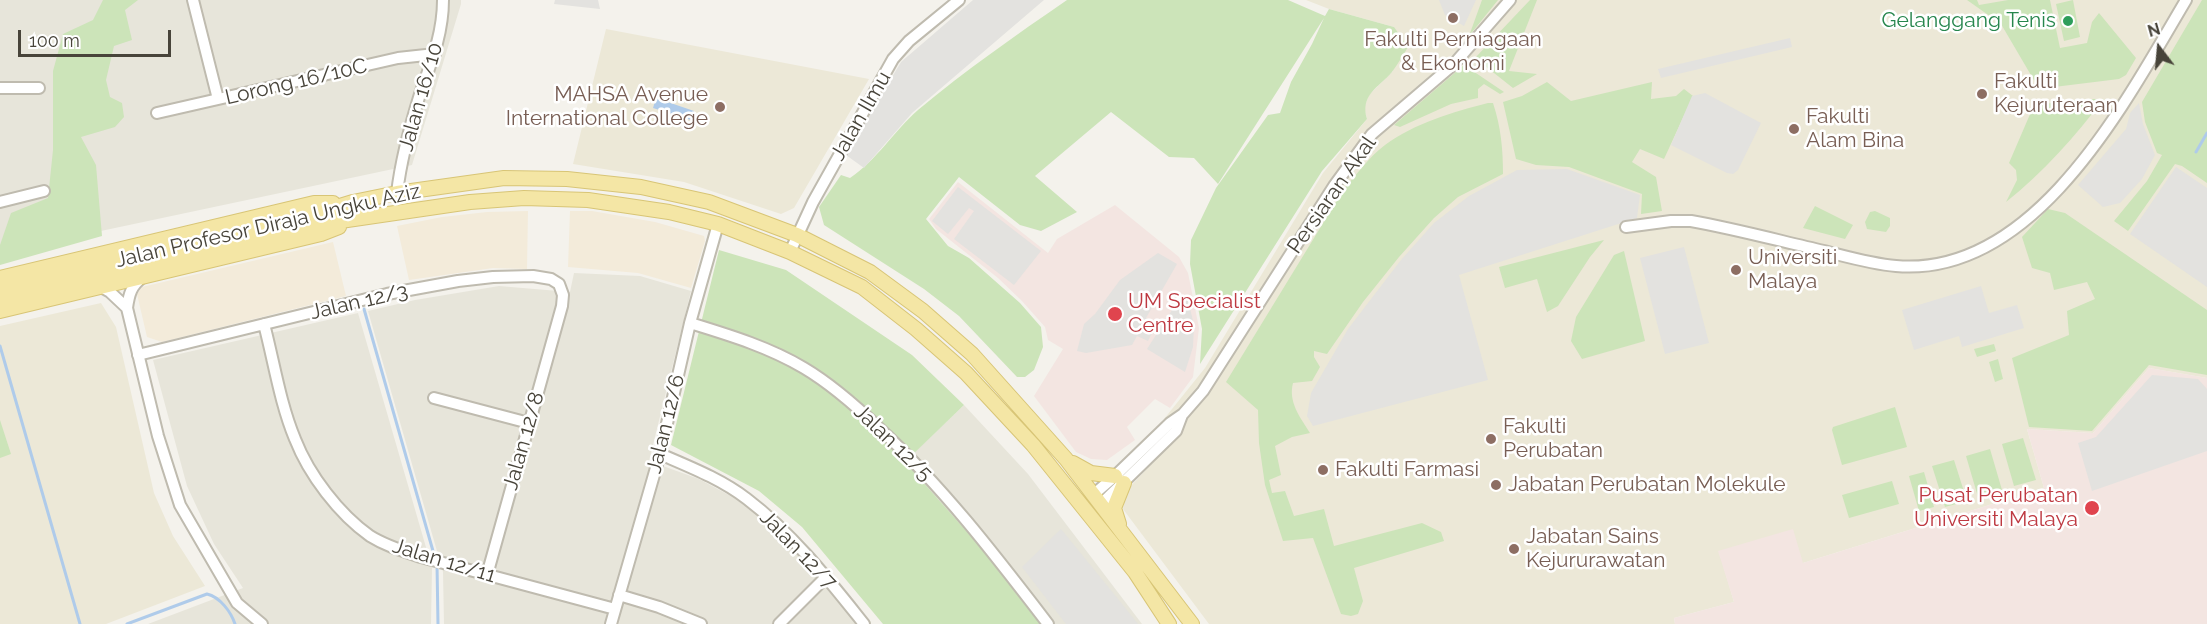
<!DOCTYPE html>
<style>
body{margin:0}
#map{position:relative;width:2207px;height:624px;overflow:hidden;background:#f4f2ec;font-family:Raleway,sans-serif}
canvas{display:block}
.north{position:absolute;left:2129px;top:18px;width:60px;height:60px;-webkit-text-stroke:4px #fff;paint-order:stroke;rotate:344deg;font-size:16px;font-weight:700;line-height:24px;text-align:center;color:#48443a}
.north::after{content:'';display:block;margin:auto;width:21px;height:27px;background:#48443a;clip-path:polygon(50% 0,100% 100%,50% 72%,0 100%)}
.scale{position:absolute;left:18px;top:30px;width:153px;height:27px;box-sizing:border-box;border:3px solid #48443a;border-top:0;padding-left:8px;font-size:18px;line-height:21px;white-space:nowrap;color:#48443a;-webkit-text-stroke:4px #fff;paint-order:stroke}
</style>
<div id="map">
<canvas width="2207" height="624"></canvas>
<div class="north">N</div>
<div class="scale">100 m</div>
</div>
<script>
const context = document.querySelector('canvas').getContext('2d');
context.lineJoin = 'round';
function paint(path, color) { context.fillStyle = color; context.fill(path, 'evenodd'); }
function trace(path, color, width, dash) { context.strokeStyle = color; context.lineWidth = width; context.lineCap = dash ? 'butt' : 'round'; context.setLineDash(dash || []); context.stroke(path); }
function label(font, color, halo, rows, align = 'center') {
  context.font = font + ' Raleway,sans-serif'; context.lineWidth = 5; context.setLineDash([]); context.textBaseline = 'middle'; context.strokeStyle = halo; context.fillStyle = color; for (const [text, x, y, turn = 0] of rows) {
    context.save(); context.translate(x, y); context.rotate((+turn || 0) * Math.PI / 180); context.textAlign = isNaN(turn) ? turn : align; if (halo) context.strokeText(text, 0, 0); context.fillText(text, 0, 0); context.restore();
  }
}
const residential = new Path2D(`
 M0 0H461V4L412 165 82 235 0 257Z
 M574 273 640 276 691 291 649 461 699 479 740 501 779 532 833 593 858 624H444L443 572 368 311 415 300 499 286 570 292Z
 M358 313 432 568 431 624H148L243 588 214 544 187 486 153 360Z
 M964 405 1028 474 1142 624H1040L978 544 904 462Z`);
const commercial = new Path2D(`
 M528 211 527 269 493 268 409 280 397 226 442 217 487 212Z
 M570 211H592L655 222 704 236 705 241 691 288 638 273 568 267Z
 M333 242 346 296 162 342 147 337 137 294 142 287Z`);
const education = new Path2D(`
 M1306 0H2207V378L2149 368 2093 433 2027 429 2044 488 1803 563 1719 551 1734 602 1674 618 1675 624H1209L1123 509 1124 498 1128 489 1180 434 1164 419 1205 368 1323 173 1367 119 1364 108 1369 95 1393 71 1394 27 1329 9Z
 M606 29 869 79 794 208 781 214 684 182 573 164Z
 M101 303 116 327 154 493 173 536 205 586 106 624H0V326Z`);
const medical = new Path2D(`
 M958 182 1048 253 1057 239 1115 205 1179 257 1188 273 1199 328 1193 377 1170 408 1155 399 1127 427 1135 440 1107 460 1091 459 1076 452 1034 396 1063 349 1048 340 1045 327 1022 301 998 278 936 229 929 219Z
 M2149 368 2207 378V624H1675L1674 618 1734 602 1718 551 1793 529 1803 563 2044 488 2027 429 2093 433Z`);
const green = new Path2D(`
 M103 0H138L125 10 132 40 114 46 106 80 110 97 122 103 124 117 115 127 81 137 96 165 102 236 0 265V245L11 213 48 198 53 150V71L63 34 93 20Z
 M1067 0H1288L1325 16 1329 9 1394 27 1408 47C1403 55 1398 64 1392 72 1378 88 1360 95 1367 119L1322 171 1200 364 1202 329 1190 264 1191 240 1216 188 1268 115 1280 113 1291 82 1312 44 1324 18 1218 184 1194 158 1169 157 1111 112 1035 176 1077 212 1041 231 1020 225 959 177 926 219 948 246 969 258 1020 303 1041 327 1043 347 1034 370 1025 377H1017L959 316 924 289 824 225 819 207 841 175 850 178C877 160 894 131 918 110 966 70 1016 35 1067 0Z
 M1482 0H1498L1469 36Z
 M1530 0H1537L1509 71 1537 74 1513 88 1475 58Z
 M1967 0H1977L1979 5 2008 0H2050L2060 48 2087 43 2092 22 2099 13 2136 58 2126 75 2119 79 2054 87 2035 82 2001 24Z
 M2073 0 2080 37 2064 41 2056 4Z
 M2202 0H2207V183L2182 166 2175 164 2128 231 2114 221 2147 181 2162 155 2157 153 2145 122 2142 102Z
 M1464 65 1504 92 1500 94 1484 84 1478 89V98L1451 104 1400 127 1394 125Z
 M1547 82 1571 101 1652 82 1651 99 1676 96 1684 89 1693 96 1664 159 1640 149 1632 162 1656 177 1662 211 1641 214 1642 194 1569 167 1536 165 1516 159 1503 102 1522 96Z
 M2086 99H2104C2074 137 2044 172 2006 202L2017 180 2016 170 2009 163 2034 105Z
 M1488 103H1493C1501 127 1503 149 1503 174L1458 197 1434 218 1399 257 1363 302 1327 354 1314 351V357L1320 367 1312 381 1293 383C1288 402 1300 417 1310 433L1292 437 1275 446 1281 475 1269 480 1272 493 1285 491 1294 516 1324 509 1334 546 1422 523 1441 532 1444 541 1354 568 1363 601 1358 614 1351 616 1341 614 1313 538 1283 541 1265 485 1259 443 1258 410 1226 382 1344 189C1357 174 1369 157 1385 145 1415 123 1453 112 1488 103Z
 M1815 206 1853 225 1845 239 1803 228Z
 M2048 209 2065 213 2207 310V375L2149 365 2092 431 2029 427 2012 358 2069 335 2067 311 2095 299 2087 282 2054 290 2050 273 2032 268 2022 237Z
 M1875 211 1890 218V226L1886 232 1867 229 1865 222 1870 212Z
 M1604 240 1590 257 1558 306 1547 312 1537 279 1505 288 1499 267Z
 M719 250 786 270 912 355 964 405 905 462 978 544 1040 624H883L802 527 759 491 671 445Z
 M1624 251 1645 341 1582 359 1571 341 1576 317 1614 255Z
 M1994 344 1996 351 1977 357 1974 349Z
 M1998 359 2003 379 1995 382 1989 362Z
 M1895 407 1907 447 1842 465 1832 430 1833 427Z
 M0 420 11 454 0 458Z
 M2023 438 2036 480 2014 486 2002 444Z
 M1990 449 2002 490 1978 497 1966 456Z
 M1954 460 1967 501 1945 507 1932 466Z
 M1924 472 1934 507 1919 511 1909 476Z
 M1892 481 1899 504 1849 518 1842 495Z`);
const parking = new Path2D(`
 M555 0H598L600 9 554 4Z
 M973 0H1044L912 113 864 168 846 155 901 62Z
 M1439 0H1476L1464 26 1445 15Z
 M1790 38 1792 47 1661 78 1658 69Z
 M1705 93 1761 123 1738 170 1733 174 1727 173 1671 145 1692 96Z
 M2139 103 2143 124 2155 155 2142 179 2120 203 2103 207 2078 185 2126 129 2130 113Z
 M2176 167 2207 188V287L2130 234Z
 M1567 169 1640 195 1637 218 1459 275 1488 380 1313 426 1307 416 1311 393 1348 329 1401 260 1434 223 1469 196 1517 170Z
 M958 187 1041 251 1014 285 954 239 974 211 969 208 948 234 932 221Z
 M1684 247 1709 343 1665 354 1640 258Z
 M1158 253 1177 264 1146 318 1156 325 1148 341 1137 336 1132 345 1086 353 1077 351 1084 324 1095 314 1120 280Z
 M1981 286 1989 313 2017 305 2024 328 1962 347 1959 336 1914 350 1902 310Z
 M1181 296H1187L1194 325 1193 347 1185 372 1147 349Z
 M2152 375 2198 379 2207 389V451L2092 491 2078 443 2096 437Z
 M1061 529 1118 599 1138 624H1066L1022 567Z`);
const water = new Path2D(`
 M656 98 694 111 691 120 653 108Z`);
const stream = new Path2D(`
 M2196 152 2207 133
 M364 309 435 558
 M0 346 80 624
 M437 564 438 624
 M127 624 207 594C220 597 231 612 235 624`);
const minor = new Path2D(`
 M193 0 218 99
 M0 88H39
 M157 113 398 58 435 54
 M397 193C401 159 410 126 420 94 431 63 443 34 443 0
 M0 202 44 191
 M1626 227 1671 221H1691C1736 229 1780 241 1824 251 1848 257 1872 264 1896 266 2035 278 2126 101 2186 0
 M790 252 813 202 893 59 909 41 959 0
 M143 277C131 286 129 294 127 308L158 436 180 505 237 603 262 624
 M101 287 110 292 127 308
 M690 323C729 335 769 347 804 368 831 384 856 406 879 428 943 487 995 555 1048 624
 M264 324C274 362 280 403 295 439 309 475 339 514 370 536 386 546 403 551 421 557L615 609
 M138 355 387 294 458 281 493 277 533 276 551 279 559 284 563 295 562 306 487 575
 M434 398 529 423
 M660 454C690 467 721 479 747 499 793 534 828 579 864 624
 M1093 495 1115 476 1170 423 1183 414 1203 391 1334 186 1372 134 1454 64 1510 0
 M1101 504 1176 431 1182 415
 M619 595 659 607 701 624
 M611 624 660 454 690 323 718 224
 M779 624 826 577`);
const major = new Path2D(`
 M0 278 314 203H333
 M0 289 317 213 353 202 397 193 504 178 567 179 641 187 709 202 797 235 870 272 923 311 972 354 1066 459 1192 624
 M0 301 320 224 470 202 524 198 588 200 669 212 718 224 790 252 862 287 916 329 966 373 1033 445 1135 572 1169 624
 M0 311 321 234 339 227
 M1073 463 1091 473 1115 476
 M1119 524 1114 508 1124 483`);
const markers = [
 [1453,18,6,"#8d6e63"],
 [2068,21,6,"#2e9e5b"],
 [1982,94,6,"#8d6e63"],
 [720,107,6,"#8d6e63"],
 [1794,129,6,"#8d6e63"],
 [1736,270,6,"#8d6e63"],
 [1115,314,8,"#e0444e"],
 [1491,439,6,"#8d6e63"],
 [1323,470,6,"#8d6e63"],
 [1496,485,6,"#8d6e63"],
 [2092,508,8,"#e0444e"],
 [1514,549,6,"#8d6e63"]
];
const leisureNames = [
 ["Gelanggang Tenis",2056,21]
];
const educationNames = [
 ["Fakulti Perniagaan",1453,40,"center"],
 ["& Ekonomi",1453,64,"center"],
 ["Fakulti",1994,82],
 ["Kejuruteraan",1994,106],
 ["MAHSA Avenue",708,95,"right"],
 ["International College",708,119,"right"],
 ["Fakulti",1806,117],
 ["Alam Bina",1806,141],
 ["Universiti",1748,258],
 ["Malaya",1748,282],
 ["Fakulti",1503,427],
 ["Perubatan",1503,451],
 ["Fakulti Farmasi",1335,470],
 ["Jabatan Perubatan Molekule",1508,485],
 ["Jabatan Sains",1526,537],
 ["Kejururawatan",1526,561]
];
const streetNames = [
 ["Lorong 16/10C",296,82,-13],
 ["Jalan 16/10",421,97,-74],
 ["Jalan Ilmu",861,116,-60],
 ["Persiaran Akal",1332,195,-55],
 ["Jalan Profesor Diraja Ungku Aziz",268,226,-13],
 ["Jalan 12/3",359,302,-13],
 ["Jalan 12/6",666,424,-76],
 ["Jalan 12/8",524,441,-74],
 ["Jalan 12/5",893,443,44],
 ["Jalan 12/7",798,550,46],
 ["Jalan 12/11",444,561,17]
];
const healthNames = [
 ["UM Specialist",1128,302],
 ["Centre",1128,326],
 ["Pusat Perubatan",2078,496,"right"],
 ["Universiti Malaya",2078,520,"right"]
];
paint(residential, '#e7e5da');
paint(commercial, '#f3ebda');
paint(education, '#ece8d7');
paint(medical, '#f3e5e1');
paint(green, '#cce4b9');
paint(parking, '#e3e2df');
paint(water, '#afcbea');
trace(stream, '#afcbea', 3);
trace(minor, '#bfbbaf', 14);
trace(major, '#d8c576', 16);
trace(minor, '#fff', 10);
trace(major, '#f4e6a5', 14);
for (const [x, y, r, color] of markers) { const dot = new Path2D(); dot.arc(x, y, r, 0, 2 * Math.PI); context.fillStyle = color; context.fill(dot); trace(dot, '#fff', 2); }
label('21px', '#27864d', '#fff', leisureNames, 'right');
label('21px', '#785e54', '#fff', educationNames, 'left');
label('21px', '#48443a', '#fff', streetNames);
label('21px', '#be3a42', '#fff', healthNames, 'left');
</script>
